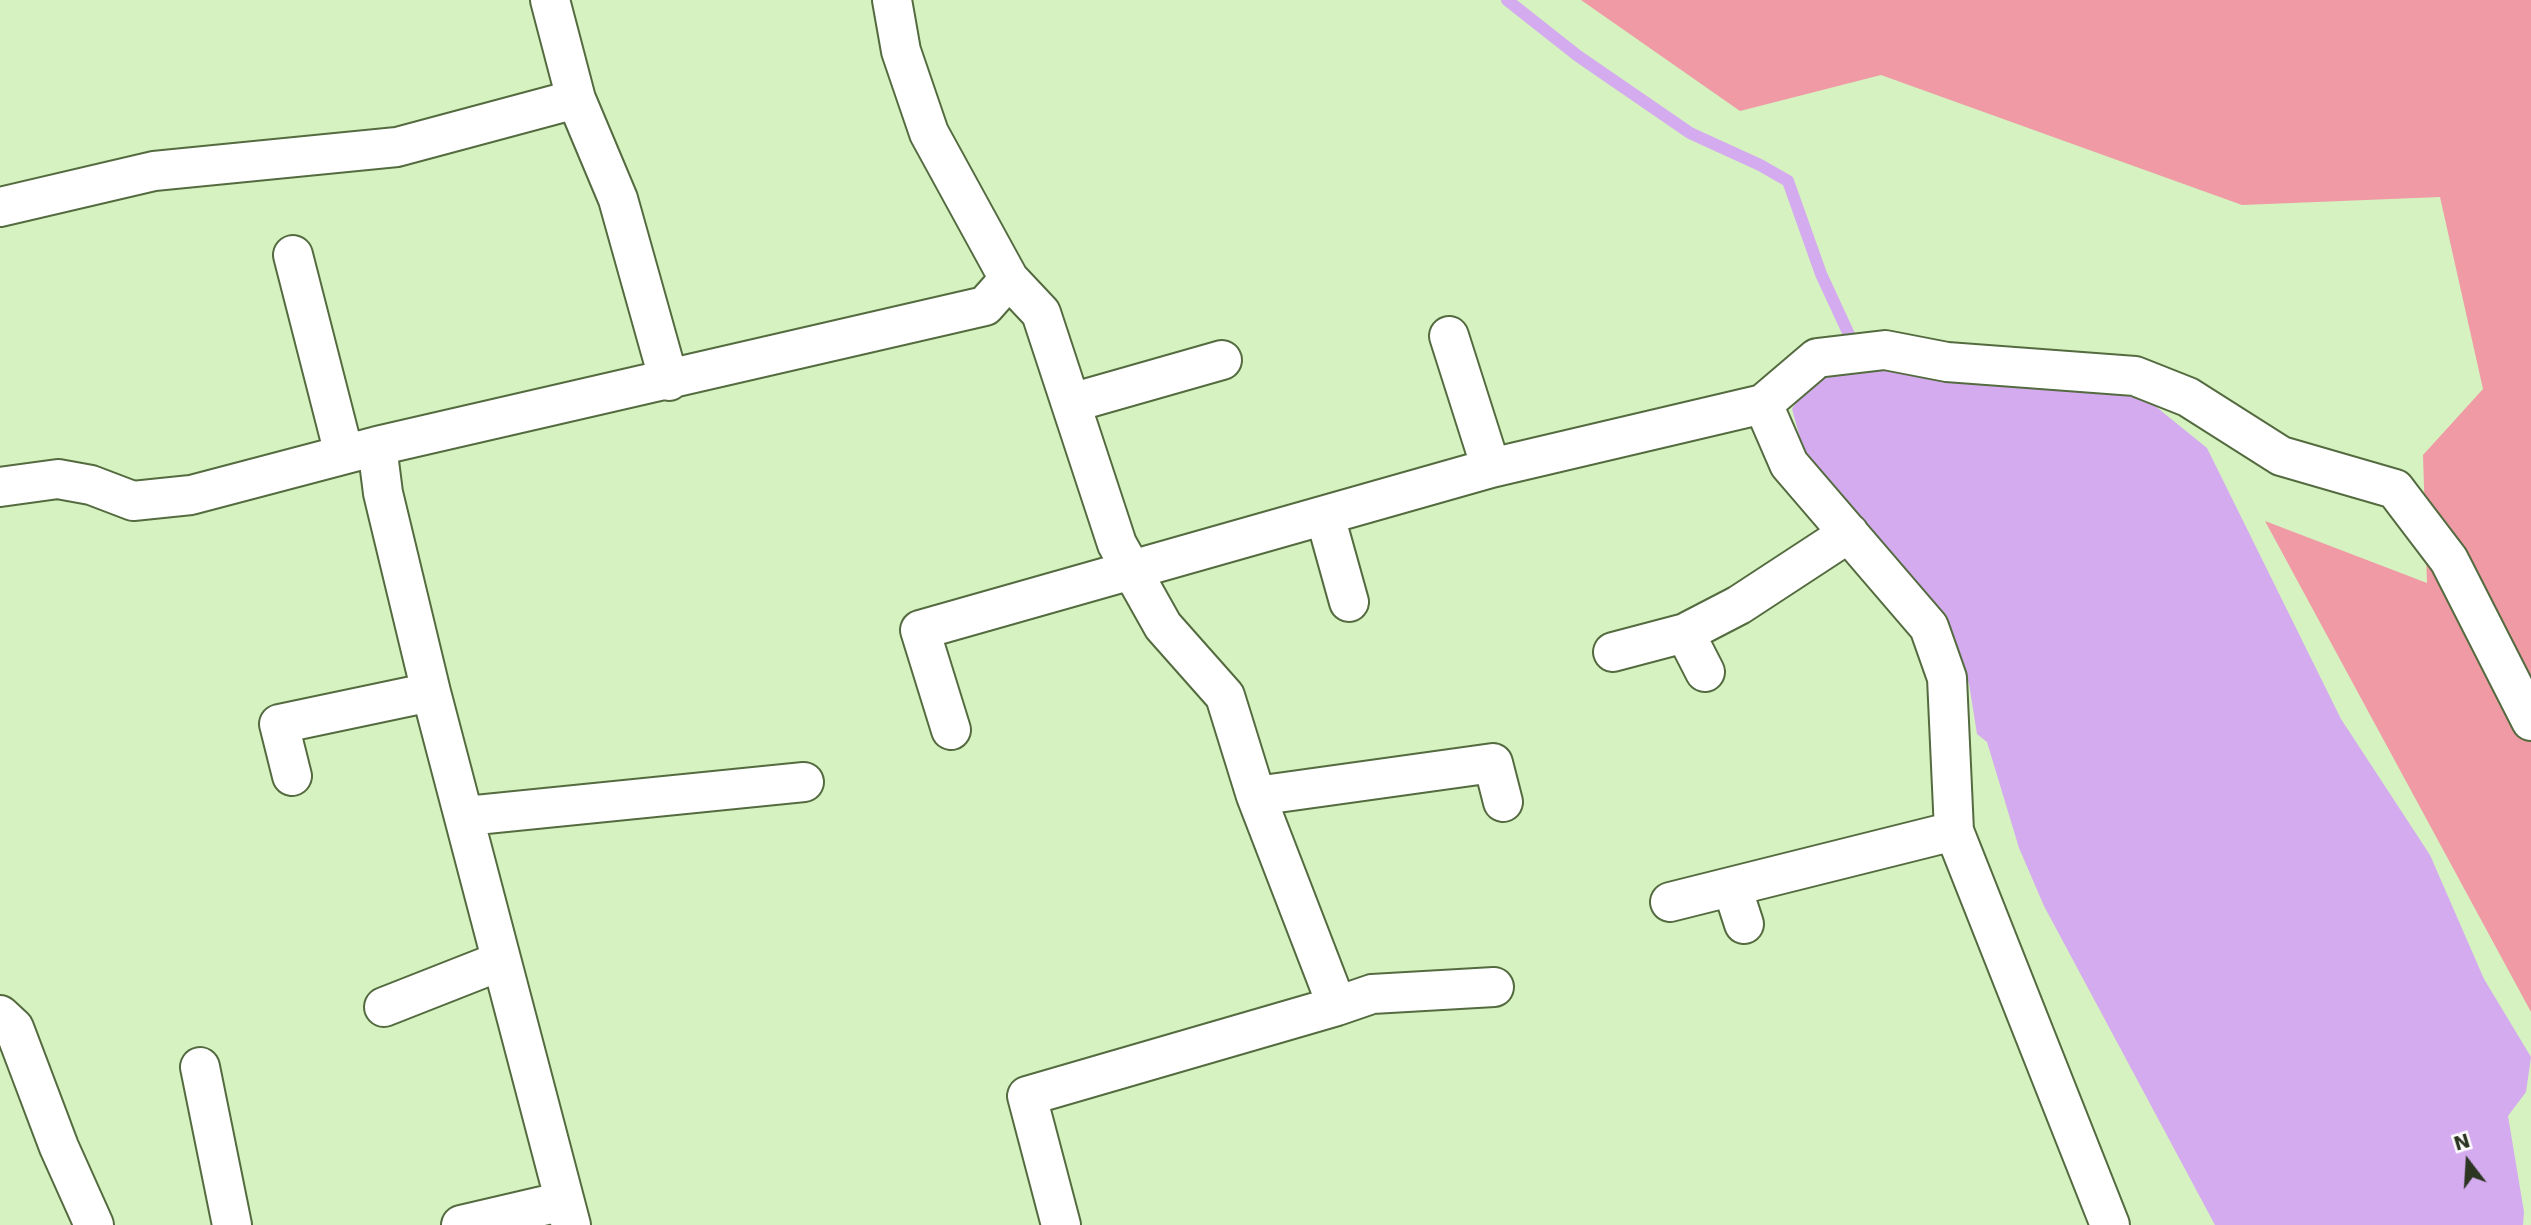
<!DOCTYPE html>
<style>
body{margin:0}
#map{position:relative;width:2531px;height:1225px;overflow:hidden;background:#d6f2c1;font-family:"DejaVu Sans",sans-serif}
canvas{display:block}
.north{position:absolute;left:2433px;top:1127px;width:70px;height:70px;-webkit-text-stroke:5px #fff;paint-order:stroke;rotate:343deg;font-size:19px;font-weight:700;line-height:28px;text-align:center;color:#2b3522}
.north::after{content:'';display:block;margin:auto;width:24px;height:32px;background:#2b3522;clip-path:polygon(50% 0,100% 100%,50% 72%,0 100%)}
</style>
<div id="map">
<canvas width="2531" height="1225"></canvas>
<div class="north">N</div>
</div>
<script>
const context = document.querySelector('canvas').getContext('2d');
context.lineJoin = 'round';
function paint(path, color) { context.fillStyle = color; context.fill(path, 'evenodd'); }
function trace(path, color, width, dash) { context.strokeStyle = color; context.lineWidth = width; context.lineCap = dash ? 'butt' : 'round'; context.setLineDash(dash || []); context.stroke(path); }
const forest = new Path2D(`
 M1581 0H2531V1012L2265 521 2427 583 2423 455 2483 389 2440 197 2242 205 1881 75 1740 111Z`);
const water = new Path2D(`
 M1885 364 2096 388 2149 401 2207 448 2341 719 2430 855 2484 979 2531 1057 2526 1092 2508 1116 2524 1212 2523 1225H2215L2044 906 2019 848 1987 742 1977 734 1969 684 1950 633 1805 456 1792 409 1812 377Z`);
const stream = new Path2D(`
 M1507 0 1578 56 1690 133 1760 165 1788 181 1821 274 1852 341 1853 351`);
const minor = new Path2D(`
 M550 0 576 99 618 199 669 381
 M0 207 154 171 397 147 576 99
 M293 255 344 454
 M1009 279 1041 313 1117 544 1163 626 1225 696 1256 796 1337 1006 1027 1096 1061 1225
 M1449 336 1491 468
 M1071 403 1222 360
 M0 487 58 479 91 485 133 501 191 495 377 446
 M1325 516 1349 602
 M1685 633 1705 672
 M1613 652 1685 633 1739 605 1849 533
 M951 730 920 630 1491 468 1763 404
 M292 776 279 724 431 692
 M1256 796 1493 763 1503 802
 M466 816 804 782
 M1732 887 1744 924
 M1670 902 1954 831
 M1337 1006 1372 994 1494 987
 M384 1007 501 961
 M0 1015 14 1028 59 1147 94 1225
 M200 1067 232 1225
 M461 1225 564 1201
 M571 1225 431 692 383 493 377 446 985 306 1009 279 929 133 901 51 892 0
 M2110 1225 1954 831 1947 678 1929 627 1789 464 1763 404 1817 358 1885 350 1947 362 2135 376 2188 397 2281 456 2395 489 2449 560 2531 721`);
paint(forest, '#ef9aa5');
paint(water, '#d4abee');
trace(stream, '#d4abee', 12);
trace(minor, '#546b40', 42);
trace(minor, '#fff', 38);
</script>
